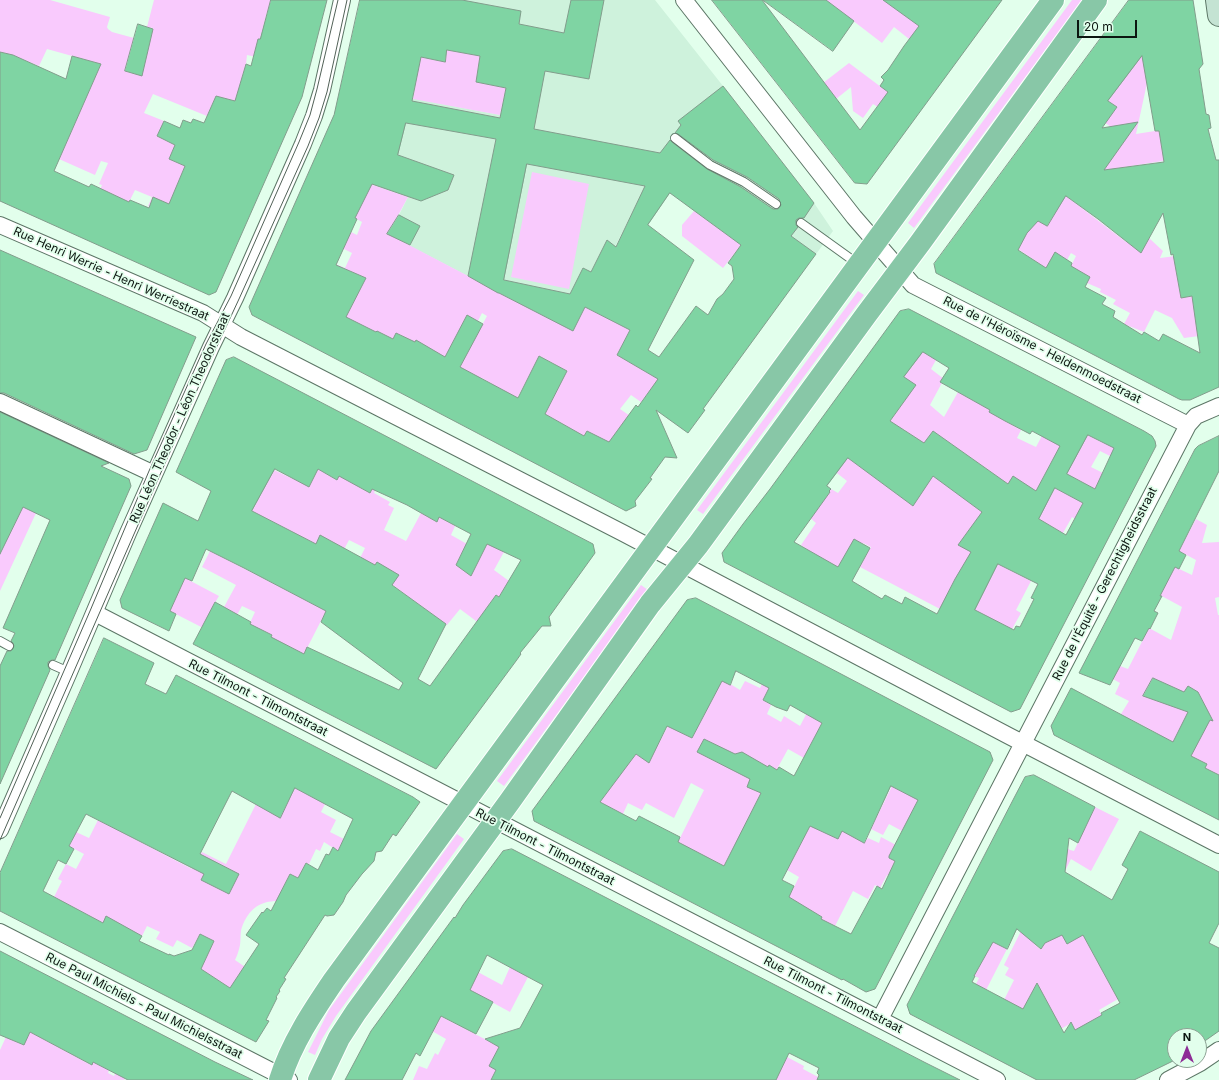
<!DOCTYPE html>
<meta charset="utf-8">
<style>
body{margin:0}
#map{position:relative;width:1219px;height:1080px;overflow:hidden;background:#e2ffec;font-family:Inter,sans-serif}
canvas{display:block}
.north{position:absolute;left:1167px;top:1028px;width:40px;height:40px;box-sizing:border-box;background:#e2ffec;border:1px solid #8ca294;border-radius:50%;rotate:0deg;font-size:11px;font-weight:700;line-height:16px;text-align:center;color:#0c1610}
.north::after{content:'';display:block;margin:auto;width:14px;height:18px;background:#8d2d96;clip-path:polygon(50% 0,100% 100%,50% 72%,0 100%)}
.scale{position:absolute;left:1077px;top:20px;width:60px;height:18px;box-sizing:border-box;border:2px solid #0c1610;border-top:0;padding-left:5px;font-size:12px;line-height:14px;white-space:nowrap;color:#0c1610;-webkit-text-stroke:3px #e2ffec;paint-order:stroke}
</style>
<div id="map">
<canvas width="1219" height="1080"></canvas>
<div class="north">N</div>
<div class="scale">20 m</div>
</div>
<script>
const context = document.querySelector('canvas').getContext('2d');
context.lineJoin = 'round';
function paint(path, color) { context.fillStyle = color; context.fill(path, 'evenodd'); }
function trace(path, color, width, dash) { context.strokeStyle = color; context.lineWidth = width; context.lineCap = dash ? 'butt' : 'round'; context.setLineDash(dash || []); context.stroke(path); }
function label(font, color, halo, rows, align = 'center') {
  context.font = font + ' Inter,sans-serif'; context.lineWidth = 3.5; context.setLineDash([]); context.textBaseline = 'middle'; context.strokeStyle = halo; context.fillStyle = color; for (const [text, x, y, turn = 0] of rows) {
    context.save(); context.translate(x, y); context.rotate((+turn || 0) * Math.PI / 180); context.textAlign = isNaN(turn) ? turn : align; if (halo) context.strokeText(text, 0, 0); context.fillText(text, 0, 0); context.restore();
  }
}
const built = new Path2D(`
 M360 0H655L723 86 814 203 833 231 794 284 655 182 632 213 573 331 387 234 397 219 408 197 313 164 332 119 351 126 411 98 500 115 511 62Z`);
const green = new Path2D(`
 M0 0H50L110 17 107 27 108 29 112 32 134 38 125 71 134 74 148 50 153 28 147 27 154 0H276L267 12 260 39 266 59 247 55 246 64 242 77 255 107 216 96 207 116 153 94 144 113 164 121 157 136 175 145 169 159 185 166 165 214 148 206 152 197 135 190 129 202 97 198 102 185 99 184 108 163 101 161 95 175 59 159 101 64 47 49 39 66 12 55 0 52Z
 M826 0H883L929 33 919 47 894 27 882 43Z
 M1072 0H1082L914 228 908 223Z
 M447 50 480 56 476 82 506 88 500 115 413 99 415 87 387 72 421 56V57L445 62Z
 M1142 53 1152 60 1136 134 1180 127 1169 160 1118 168 1112 176 1095 163 1119 133 1100 119 1113 112 1117 107 1108 101Z
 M849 63 889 93 878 107 873 104 863 118 853 111 851 87 836 99 823 83Z
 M532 172 589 184 569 289 511 277Z
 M364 182 408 197 388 234 573 331 585 307 630 330 617 355 651 375 670 378 647 394 641 402 631 395 620 409 633 418 620 427 617 431 615 451 587 431 584 436 545 414 567 371 540 356 515 402 490 390 492 384 482 378 477 387 457 372 487 316 482 313 478 321 467 316 442 363 416 341 412 348V341L399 334 398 335 396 334 393 339 377 331 376 332 363 326 343 322 366 278 349 271 335 297 319 257 345 268 352 253 338 246 345 229 357 235 362 222 355 218Z
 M1066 196 1126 242 1149 238 1163 251 1160 258 1176 256 1177 276 1181 298 1193 296 1196 323 1199 336 1184 338 1172 318 1155 310 1144 332 1124 324 1130 313 1113 304 1116 300 1100 292 1101 289 1087 283 1090 277 1086 275 1077 294 1061 286 1076 256 1071 253 1067 260 1046 268 1018 249 1015 219 1054 212Z
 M694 211 741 245 723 268 682 236V225Z
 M858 291 864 295 703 514 697 510Z
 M921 348 936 360 931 369 944 379 930 405 944 417 958 392 974 401 977 395 1005 421 1021 430 1017 438 1036 447 1045 430 1088 435 1101 442 1122 448 1116 459 1100 451 1091 467 1103 473 1095 489 1067 474 1070 468 1053 459 1031 500 933 431 924 444 906 431 904 429 900 430 890 422 900 407 894 403 896 383C909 371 916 365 921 348Z
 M844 455 913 506 933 476 989 517 968 532 963 538 991 577 998 564 1031 581 1016 610 1021 613 1012 629 986 627 990 618 975 610 940 609 860 567 871 547 863 543 844 575 801 545 816 523 808 516 826 497 831 489 838 493 847 481 833 470Z
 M300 466 309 487 318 469 336 480 343 468 360 488 370 493 373 487 376 488 374 493 390 502 388 505 394 508 384 530 406 541 421 513 437 522 439 517 455 526 451 535 467 544 456 565 471 576 487 544 505 550 494 570 509 581 499 597 496 595 489 604 494 608 488 630 460 609 447 625 359 560 365 548 349 540 340 557 252 511 274 470 293 479Z
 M1055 488 1083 503 1075 519 1072 517 1063 533 1032 515 1047 503Z
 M21 506 36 513 0 591V554L15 523Z
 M1196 519 1207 525 1202 543 1219 542V597L1215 598 1218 615H1219V775L1205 768 1207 764 1191 756 1190 757 1155 732 1121 714 1129 701 1115 694 1120 683 1113 679 1120 666 1128 669 1149 628 1171 640 1182 607 1158 594 1161 574 1169 578 1175 567 1192 575 1196 560 1179 551Z
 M210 551 326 611 302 658 290 647 269 640 272 635 264 631 256 646 249 625 255 612 242 606 237 615 224 607 236 585 202 567Z
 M185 578 219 596 213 606 211 632 164 608 177 595Z
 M641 585 648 590 504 786 497 781Z
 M699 665 740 690 745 681 760 688 766 677 777 674 763 700 771 705 767 714 781 722 784 716 800 726 812 703 828 711 804 758 788 749 724 866 709 858 706 861 678 842 704 790 691 783 674 818 646 803 642 810 628 803 623 814 600 802 627 761 630 762 636 754 649 762 668 726 692 738 704 714Z
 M892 786 925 803 902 831 889 824 883 835 871 829Z
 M295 788 325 804 321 812 336 820 330 832 344 839 338 851 324 842 320 851 316 849 309 864 306 863 298 878 290 874 281 892V901C261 900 249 908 242 927 240 932 241 939 240 945 239 950 237 956 235 960L251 971 238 993 201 969 214 941 200 934 192 948 177 940 173 947 156 939 160 932 147 926 142 936 111 926 97 920 54 897 62 881 58 879 66 864 76 869 84 854 69 846 76 832 89 838 98 820 192 869 202 852 226 864 256 804 284 809Z
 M1095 807 1119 819 1091 871 1071 859 1065 871 1048 869 1067 848 1070 850 1074 851Z
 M817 813 864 843 868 838 879 843 881 837 896 845 889 858 895 861 891 869H893L889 876 887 875 880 888 875 885 868 899 853 891 835 926 832 924 829 930 818 925 822 917 812 911 783 909 799 877 787 870Z
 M457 834 464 839 336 1016 322 1039 315 1055 308 1052 329 1010Z
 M1078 926 1118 999 1099 1010 1105 1022 1084 1051 1071 1023 1061 1029 1037 983 1022 1012 1004 1000 1014 980 1005 975 1009 968 1004 965 1023 927 1039 935 1034 944 1040 949 1043 943Z
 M990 940 1007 949 985 992 975 986 979 978 970 974 978 969 982 962Z
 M510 967 528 977 510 1012 453 981 476 971 502 985Z
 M440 1016 506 1050 491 1080H413L419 1066 427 1069 435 1053 438 1055 446 1039 432 1031Z
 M30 1032 91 1065 93 1062 109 1070 108 1073 114 1076 116 1072 126 1077 124 1080H0V1050L6 1037 23 1045Z
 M787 1057 804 1066 803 1069 818 1077 817 1080H776Z`);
const building = new Path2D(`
 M271 0H327L302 97 216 292 209 295 0 201V52L13 55 66 79 72 56 101 64 54 171 89 187 91 184 129 202 130 200 149 208 153 197 169 204 185 166 169 159 175 145 157 136 164 121 180 128 183 120 191 123 193 119 204 123 216 96 235 101 246 64 251 66 258 39H260Z
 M360 0H462L521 11 519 24 564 33 571 0H604L589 79 545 71 534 129 660 153 670 140 672 142 707 169 741 187 773 209H778L781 205 779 199 747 177 713 160 678 134 675 133 681 125 678 121 723 86 814 203 804 218H799L796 220V225L798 227 791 236 816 254 703 409 705 410 688 433 656 410 677 458 665 457 650 478 652 479 635 501 636 506 626 511 252 315 249 307 334 115ZM447 50 480 56 476 82 506 88 500 118 412 101 421 57 445 62ZM406 123 496 139 468 276 498 293H499L573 331 585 307 630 330 617 355 658 379 638 407 636 405 609 442 587 431 584 436 545 414 567 371 539 356 518 398 460 367 483 324 467 315 445 357 416 340 415 342 396 333 393 339 377 331 376 332 346 317 366 278 336 265 357 219 355 218 372 184 421 201 448 190 454 175 398 155ZM527 164 645 186 616 247 607 240 591 272 583 268 570 294 504 280ZM670 193 741 245 728 263 732 266 734 279 723 294 717 299 708 315 696 306 659 357 648 350 694 260 648 225Z
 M712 0H762L860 130 888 92 880 86 884 80 881 77 888 70 904 46 919 26 883 0H1002L867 184 855 183Z
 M763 0H826L854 21 833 51Z
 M1129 0H1193L1203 64 1199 69 1206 114 1209 115 1211 128 1208 129 1216 160H1219V387L1190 400H1182L1179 399 936 273 934 264ZM1142 56 1155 131H1159L1164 162 1104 170 1138 122 1102 128 1117 107 1108 101ZM1066 196 1098 219 1141 253 1163 213 1171 255 1173 254 1181 298 1192 296 1200 353 1163 334 1159 341 1144 332 1142 335 1113 317 1115 311 1102 304 1106 298 1085 287 1090 277 1071 266 1072 263 1055 252 1046 268 1018 250 1027 233 1038 221 1047 226Z
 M138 24 153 29 142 76 125 71Z
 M399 215 420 226 410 245 387 234Z
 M0 250 196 337 147 450 134 454 4 393H0Z
 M909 309 1144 431 1152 436 1155 441 1156 446 1020 709 1011 712 724 562 722 553 743 524 770 489 900 311ZM923 352 949 368 940 382 990 410 989 412 1005 421 1030 434 1032 431 1060 446 1036 491 1013 476 1008 484 933 431 924 443 890 421 916 385 904 377ZM1088 435 1114 448 1095 489 1067 474ZM848 458 913 506 933 476 982 512 958 545 971 552 955 579 937 614 905 597 902 604 885 595 882 599 852 581 870 548 854 539 838 567 794 542 830 492 829 491 831 489 827 486ZM1055 488 1083 503 1066 535 1039 519ZM998 564 1038 584 1031 598 1034 599 1020 627 1016 626 1014 630 975 610Z
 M234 357 593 544 595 553 549 617 551 626H542L520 653 521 654 516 661 436 769 193 644 215 602 251 622 250 624 272 635 271 637 304 654 307 647 399 690 403 683 321 622 326 611 244 568 206 549 192 581 185 578 170 611 176 614 169 631 122 608 120 600 163 503 198 521 211 491 176 472 226 360ZM275 469 309 487 318 469 337 480 339 476 370 493 372 489 407 505 437 522 439 517 471 534 456 565 471 576 487 544 521 560 499 597 496 595 430 686 418 679 446 624 392 585 399 575 377 562 375 565 320 535 316 544 252 511Z
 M0 412 109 463 101 466 129 479 131 486 55 660H52L48 662V666L50 670 0 784V666L7 651H11L14 646 13 643 11 641 15 633 3 628 50 520 23 507 0 554Z
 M1219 436V471L1179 551 1186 555 1179 569 1175 567 1160 596H1162L1154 611 1158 613 1150 629 1149 628 1142 641 1135 638 1110 685 1079 673 1195 449 1198 446Z
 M696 598 990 752 993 760 875 989 866 992 843 979 842 980 534 821 532 811 687 600ZM736 671 769 688 763 700 776 707 787 711 790 705 822 723 794 776 779 767 777 770 769 765 768 767 742 752 735 754 704 739 697 752 750 779 747 787 761 793 724 866 678 842 680 837 639 816 636 821 600 802 636 754 649 763 667 726 692 738 722 681 730 685ZM891 786 918 800 889 856V858L895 861 882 889 877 886 851 934 821 919 822 917 789 897 794 886 782 880 810 826 838 839 842 831 864 843Z
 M104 638 154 663 145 684 166 694 176 675 413 797 420 802 396 836 393 834 382 851 376 852 374 861 362 874 346 895 343 902 334 915 327 916 325 915 284 978 286 979 279 990 280 991 276 997 277 998 266 1020 269 1021 256 1042 0 911V873ZM295 788 353 819 338 851 333 847 329 855 326 854 318 870 306 863 298 878 290 874 271 911 267 908 263 913 262 912 246 935 259 944 230 988 201 969 214 941 200 934 192 950 174 956 169 954V955L139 941 142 936 106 916 103 923 43 891 58 860 66 864 74 849 69 846 86 814 204 874 201 880 229 894 239 874 200 854 232 791 280 818Z
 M1153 678 1184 692 1188 686 1198 692 1211 717 1213 721 1210 720 1191 756 1207 764 1205 768 1219 775V820L1054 735 1051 726 1071 688 1173 742 1188 712 1143 696Z
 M1034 775 1095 807 1078 843 1069 838 1065 872 1112 900 1128 869 1122 865 1140 831 1219 872V923L1209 943 1219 948V1031L1199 1045V1036H1175V1060L1134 1080H1037L910 1014 907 1005 1014 798 1025 777ZM1017 929 1041 949 1045 943 1062 935 1067 944 1083 935 1120 1003 1101 1013 1102 1015 1075 1030 1071 1022 1064 1033 1037 983 1023 1009 972 982 975 976H974L993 942 1007 949Z
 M512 849 924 1062 960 1080H817L819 1075 817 1073 819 1068 789 1053 776 1080H491L496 1070 489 1066 499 1047 485 1039 520 1028 543 985 487 955 470 990 493 1002 476 1034 441 1016 420 1056 416 1053 402 1080H345L371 1031 454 917 455 918 463 905 503 851Z
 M0 951 215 1062 253 1080H128L93 1062 92 1065 30 1032 24 1045 0 1035Z`);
const lane = new Path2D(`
 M675 138 710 165 744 182 776 204
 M801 223 858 264
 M0 641 9 646
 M53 665 69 672`);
const street = new Path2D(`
 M684 0 854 217 913 285 1188 425 1196 416 1219 406
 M0 225 203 313 241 337 623 533 1009 736 1219 845
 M0 402 154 474
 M95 613 997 1080
 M0 830 69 672 128 533 211 347 235 298 303 144 314 116 322 90 342 0
 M0 932 289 1080
 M880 1019 1188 425
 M1168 1080 1200 1063 1219 1050`);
const secondary = new Path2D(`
 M1217 0 1219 15`);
const primary = new Path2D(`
 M280 1080C291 1044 313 1011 334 980L1053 0
 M319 1080 339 1038 356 1012 510 801 650 604 698 545 866 315 920 243 1096 0`);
const tram = new Path2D(`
 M0 818 90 611 149 471 206 344 231 296 299 142 310 115 317 89 338 0
 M0 840 205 372 239 299 308 146 319 118 327 92 347 0`);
const streetNames = [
 ["Rue Henri Werrie - Henri Werriestraat",111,274,24],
 ["Rue de l'Héroïsme - Heldenmoedstraat",1042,350,27],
 ["Rue Léon Theodor - Léon Theodorstraat",180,418,-66],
 ["Rue de l'Équité - Gerechtigheidsstraat",1105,584,-63],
 ["Rue Tilmont - Tilmontstraat",258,698,27],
 ["Rue Tilmont - Tilmontstraat",545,847,27],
 ["Rue Tilmont - Tilmontstraat",833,995,27],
 ["Rue Paul Michiels - Paul Michielsstraat",144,1006,27]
];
paint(built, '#cef2dc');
paint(green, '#f9cafd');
paint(building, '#7fd4a3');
trace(building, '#829d8c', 1);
trace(lane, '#5c7666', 10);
trace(street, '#5c7666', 18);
trace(secondary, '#5c7666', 24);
trace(primary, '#fff', 24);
trace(lane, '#fff', 8);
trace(street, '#fff', 16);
trace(secondary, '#c4e3d3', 22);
trace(primary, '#88c7a7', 22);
trace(tram, '#516157', 1);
label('12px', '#0c1610', '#e2ffec', streetNames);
</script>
